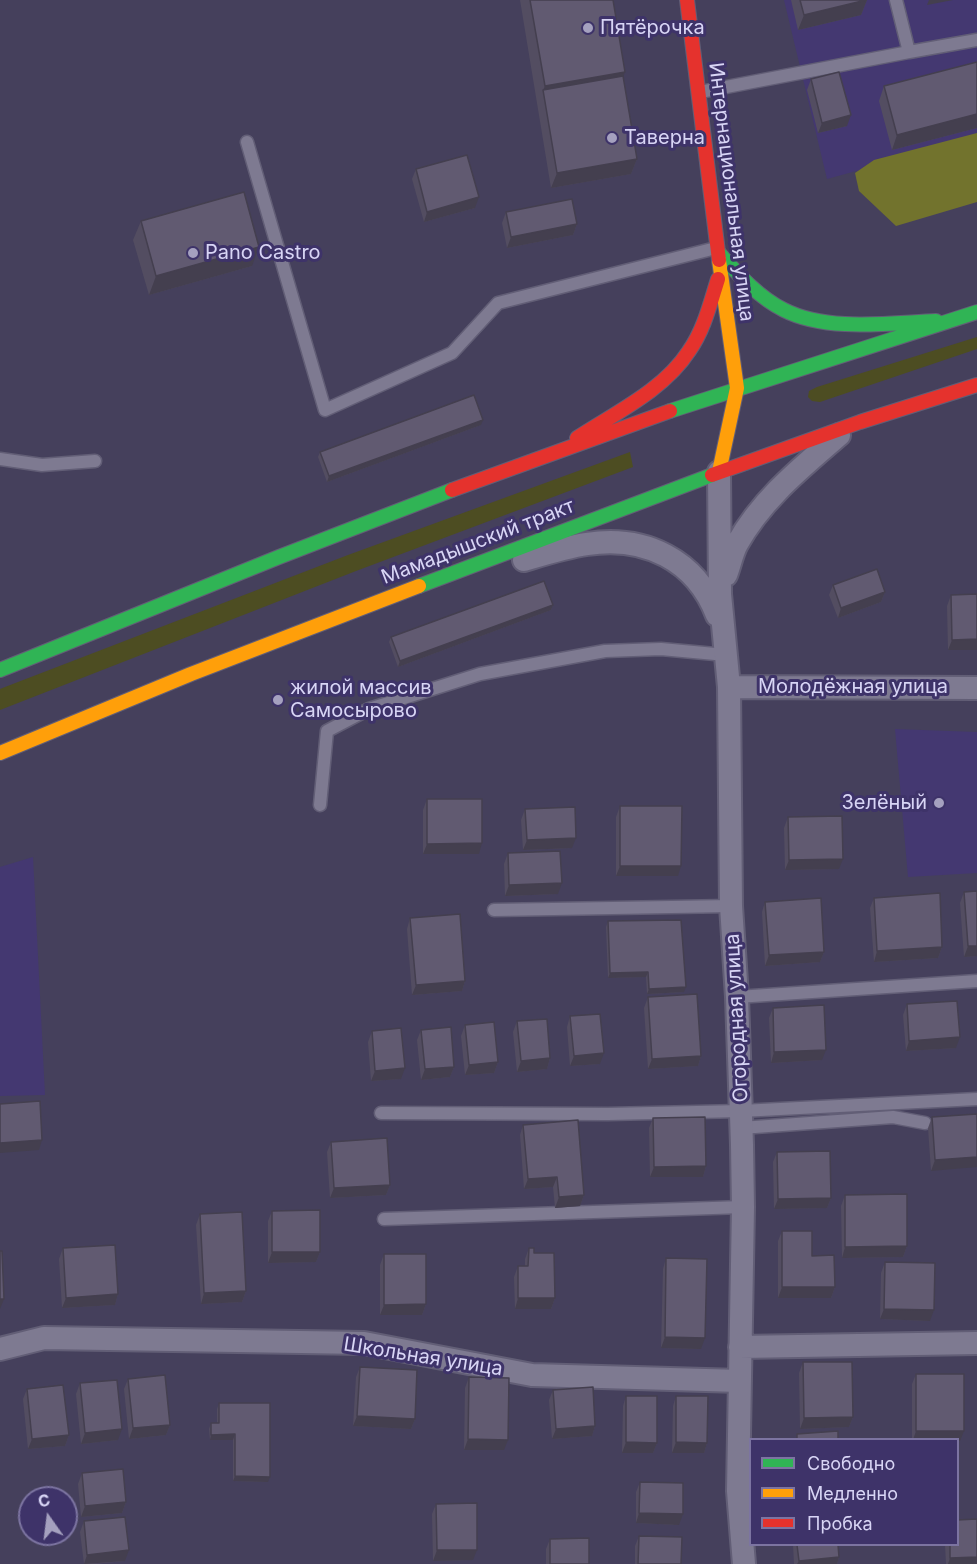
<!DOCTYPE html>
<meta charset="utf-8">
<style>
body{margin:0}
#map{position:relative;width:977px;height:1564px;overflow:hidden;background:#45405c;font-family:Inter,sans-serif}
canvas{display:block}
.legend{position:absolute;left:749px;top:1438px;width:210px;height:108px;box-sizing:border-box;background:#3e3369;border:2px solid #7c74a1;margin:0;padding:8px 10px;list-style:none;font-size:18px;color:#d8d5f5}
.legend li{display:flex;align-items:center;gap:12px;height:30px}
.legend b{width:30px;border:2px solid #7c74a1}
.north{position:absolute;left:18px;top:1486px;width:60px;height:60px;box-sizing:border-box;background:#3e3369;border:2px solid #7c74a1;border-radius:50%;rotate:346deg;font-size:16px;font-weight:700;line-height:24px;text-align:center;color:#d8d5f5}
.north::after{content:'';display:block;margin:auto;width:21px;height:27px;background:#a5a1bf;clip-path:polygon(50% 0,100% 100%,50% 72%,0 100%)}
</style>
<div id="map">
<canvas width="977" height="1564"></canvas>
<ul class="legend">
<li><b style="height:8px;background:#30b455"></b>Свободно</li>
<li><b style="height:8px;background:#ff9f0a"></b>Медленно</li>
<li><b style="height:8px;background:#e5322d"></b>Пробка</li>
</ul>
<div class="north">С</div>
</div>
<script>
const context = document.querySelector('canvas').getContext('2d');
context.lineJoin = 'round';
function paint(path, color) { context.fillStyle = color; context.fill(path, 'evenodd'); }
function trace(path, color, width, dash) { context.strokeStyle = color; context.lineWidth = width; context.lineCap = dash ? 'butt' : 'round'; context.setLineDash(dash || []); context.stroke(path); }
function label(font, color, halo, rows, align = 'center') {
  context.font = font + ' Inter,sans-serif'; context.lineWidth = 6; context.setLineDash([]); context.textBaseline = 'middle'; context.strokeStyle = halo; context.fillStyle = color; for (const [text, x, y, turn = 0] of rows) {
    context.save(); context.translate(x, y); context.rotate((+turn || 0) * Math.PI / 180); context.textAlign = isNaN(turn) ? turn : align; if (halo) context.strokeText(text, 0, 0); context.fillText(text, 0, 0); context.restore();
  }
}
const built = new Path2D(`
 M784 0H977V138L827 179Z
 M895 729 977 732V873L908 877Z
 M33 857 45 1095 0 1096V867Z`);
const green = new Path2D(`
 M977 337V349L820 402 812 401 808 397 809 391 817 387Z
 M630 452 633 467 356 571 0 710V689L5 687 348 555Z`);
const forest = new Path2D(`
 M977 133V202L896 226 859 191 855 173 874 160Z`);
const lane = new Path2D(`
 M909 52 977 40
 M700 92 909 52 896 0
 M247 142 325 410 452 353 498 303 716 248
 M0 459 42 465 95 461
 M320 805 327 731 369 709 480 674 605 651 661 649 726 655
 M494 910 731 906
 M737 997 977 981
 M381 1113 608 1114 741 1111 977 1099
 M741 1128 893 1117 925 1123
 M384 1219 743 1207`);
const street = new Path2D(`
 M719 472 720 594 729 687 731 906 737 997 742 1145 743 1207 738 1491 744 1564
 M524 560C544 554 566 547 587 544 645 535 696 560 717 615
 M726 575C730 565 732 553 737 544 762 499 801 468 839 435
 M729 687 977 688
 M740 1347 977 1343
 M0 1349 44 1338 364 1343 532 1375 740 1381`);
const fast = new Path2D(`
 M718 252C738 274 758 297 784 310 827 332 889 323 936 321
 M670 411 977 312
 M419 586 712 475
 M0 670 279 557 452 490`);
const slow = new Path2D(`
 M719 260 737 388 719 472
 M0 753 191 674 419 586`);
const jam = new Path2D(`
 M687 0 719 260
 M577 438C615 413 664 390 689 351 704 330 710 304 718 279
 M712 475 860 422 977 385
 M452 490 670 411`);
const wall = new Path2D(`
 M520 0H613L623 76 637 159 631 174 551 188Z
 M791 0H867L861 15 798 30Z
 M977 62V128L892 150 879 101 884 86Z
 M811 79 847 126 818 133 807 90Z
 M416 169 475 208 424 222 412 179Z
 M506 212 577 224 573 235 507 248 502 223Z
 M141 221 252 266 149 295 133 240Z
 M481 425 327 482 318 457 320 452Z
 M833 585 885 592 881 602 838 618 829 595Z
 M977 594V650H948L947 606 951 595Z
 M553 605 551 610 398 667 389 642 391 637Z
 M427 799 479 854H423V810Z
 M620 806 678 876H616V817Z
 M525 809 572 848 523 850 521 820Z
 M788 817 839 869 785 870 784 828Z
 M508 853 558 894 505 896 504 864Z
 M964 892 977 956 964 957 960 903Z
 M874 898 942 947 938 958 874 962 870 908Z
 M765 902 824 952 820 962 765 966 762 912Z
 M410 918 465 981 462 991 412 995 407 929Z
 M608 921 684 992 647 994 646 977 608 978 606 927Z
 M648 997 701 1056 698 1066 648 1069 644 1008Z
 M907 1004 956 1048 906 1051 903 1015Z
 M773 1008 822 1060 771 1063 769 1018Z
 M570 1016 600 1064 570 1066 567 1027Z
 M517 1021 550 1058 547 1069 517 1072 513 1032Z
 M465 1025 498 1062 494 1073 465 1075 461 1036Z
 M421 1030 454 1067 450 1077 421 1080 417 1040Z
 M372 1031 401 1079 371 1081 368 1042Z
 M977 1114 931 1171 928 1128 932 1117Z
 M653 1118 706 1166 703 1177H650L649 1128Z
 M523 1125 584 1195 580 1206 555 1208 553 1187 524 1189 520 1135Z
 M331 1142 390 1185 386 1195 330 1198 327 1152Z
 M777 1152 831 1198 827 1208 774 1209 773 1162Z
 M845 1195 907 1246 903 1257 842 1258 841 1206Z
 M272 1211 320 1252 316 1262 268 1263V1221Z
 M200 1214 246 1291 242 1302 201 1304 196 1225Z
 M782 1231 812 1256 835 1287 831 1298H778V1241Z
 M63 1248 118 1294 115 1305 62 1308 59 1259Z
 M529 1248 534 1253 555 1298 551 1309H515L514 1277 518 1266H525V1259Z
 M384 1254 426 1304 422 1315H380V1265Z
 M666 1258 701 1349 661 1348 663 1269Z
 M885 1262 930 1321 880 1319 881 1273Z
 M803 1362 853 1417 849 1427 800 1429 799 1373Z
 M360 1367 415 1419 411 1429 353 1426 356 1377Z
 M916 1374 960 1441H957V1440H912V1384Z
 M469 1377 504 1450H464L465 1388Z
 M128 1379 170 1425 166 1435 129 1439 124 1389Z
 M80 1383 118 1440 81 1444 76 1394Z
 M27 1389 69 1435 65 1446 28 1449 23 1399Z
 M553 1390 595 1426 592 1436 552 1439 549 1400Z
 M626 1396 657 1443 653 1453H622L623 1406Z
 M676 1396 707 1443 704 1453H672L673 1406Z
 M219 1403 268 1482 233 1481V1440H210L209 1429 211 1423H217V1409Z
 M82 1473 126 1502 122 1513 81 1517 78 1484Z
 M640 1482 679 1525 636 1523V1492Z
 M436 1504 473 1560 433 1561 432 1514Z
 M84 1521 125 1561 93 1564H84L80 1532Z
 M639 1536 681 1564H635V1546Z
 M550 1539 589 1564H546V1549Z
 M793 1545H838L839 1557 837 1564H794Z
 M945 1545H957L977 1564H946Z`);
const shadedWall = new Path2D(`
 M867 0 861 15 798 30 804 15Z
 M929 0H953L927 5Z
 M625 72 618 92 543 90 545 86Z
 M977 114V128L892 150 897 135Z
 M851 115 847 126 818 133 822 123Z
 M637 159 631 174 551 188 557 173Z
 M479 197 475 208 424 222 427 212Z
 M577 224 573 235 507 248 511 237Z
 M259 247 252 266 149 295 156 276Z
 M483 420 481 425 327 482 329 476Z
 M885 592 881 602 838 618 841 608Z
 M553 605 551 610 398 667 400 661Z
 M977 639V650H948L952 640Z
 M576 838 572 848 523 850 527 840Z
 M482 843 479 854H423L427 844Z
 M843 859 839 869 785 870 789 860Z
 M620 866H681L678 876H616Z
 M562 883 558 894 505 896 509 885Z
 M968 946H977V956L964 957Z
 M942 947 938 958 874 962 877 951Z
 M824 952 820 962 765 966 769 955Z
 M648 972 646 977 608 978 610 973Z
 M465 981 462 991 412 995 416 985Z
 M686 987 684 992 647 994 649 989Z
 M960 1037 956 1048 906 1051 909 1041Z
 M826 1050 822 1060 771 1063 774 1052Z
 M604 1053 600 1064 570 1066 574 1056Z
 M701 1056 698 1066 648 1069 652 1059Z
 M550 1058 547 1069 517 1072 521 1061Z
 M498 1062 494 1073 465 1075 469 1065Z
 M454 1067 450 1077 421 1080 425 1069Z
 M405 1068 401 1079 371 1081 375 1071Z
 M42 1140 39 1150 0 1153V1143Z
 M977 1157V1167L931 1171 935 1160Z
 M706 1166 703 1177H650L654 1167Z
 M557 1177 553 1187 524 1189 528 1179Z
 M390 1185 386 1195 330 1198 334 1188Z
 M584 1195 580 1206 555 1208 559 1197Z
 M831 1198 827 1208 774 1209 778 1199Z
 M907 1246 903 1257 842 1258 845 1247Z
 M272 1252H320L316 1262 268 1263Z
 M782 1287H835L831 1298H778Z
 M246 1291 242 1302 201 1304 204 1293Z
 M118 1294 115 1305 62 1308 66 1298Z
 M518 1298H555L551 1309H515Z
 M0 1299H4L0 1309Z
 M426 1304 422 1315H380L384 1305Z
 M884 1309 934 1310 930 1321 880 1319Z
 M665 1337 705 1338 701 1349 661 1348Z
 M357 1416 415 1419 411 1429 353 1426Z
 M853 1417 849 1427 800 1429 804 1418Z
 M170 1425 166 1435 129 1439 133 1428Z
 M595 1426 592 1436 552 1439 556 1429Z
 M122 1429 118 1440 81 1444 85 1433Z
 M916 1431H964L960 1441H957V1440H913Z
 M235 1434 233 1440H210L211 1435Z
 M69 1435 65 1446 28 1449 32 1439Z
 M468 1439 508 1440 504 1450H464Z
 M626 1442 657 1443 653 1453H622Z
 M676 1442 707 1443 704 1453H672Z
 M235 1476 270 1477 268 1482 233 1481Z
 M126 1502 122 1513 81 1517 85 1506Z
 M639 1513 683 1514 679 1525 636 1523Z
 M129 1550 125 1561 84 1564 87 1555Z
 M437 1550H477L473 1560 433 1561Z
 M839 1557 837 1564H797L799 1561Z
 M977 1557V1564H948L950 1558Z`);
const building = new Path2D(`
 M530 0H613L625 72 545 86Z
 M800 0H866L804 15Z
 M977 62V114L897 135 884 86Z
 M839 72 851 115 822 123 811 79Z
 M623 76 637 159 557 173 543 90Z
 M467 155 479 197 427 212 416 169Z
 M244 192 259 247 156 276 141 221Z
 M572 199 577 224 511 237 506 212Z
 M474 395 483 420 329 476 320 452Z
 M877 569 885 592 841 608 833 585Z
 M544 581 553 605 400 661 391 637Z
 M977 594V639L952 640 951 595Z
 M427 799H482V843L427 844Z
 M620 806H682L681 866H620Z
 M575 807 576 838 527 840 525 809Z
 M842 816 843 859 789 860 788 817Z
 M560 851 562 883 509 885 508 853Z
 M977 891V946H968L964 892Z
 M940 893 942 947 877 951 874 898Z
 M821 898 824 952 769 955 765 902Z
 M460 914 465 981 416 985 410 918Z
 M681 920 686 987 649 989 648 972 610 973 608 921Z
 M697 994 701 1056 652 1059 648 997Z
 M957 1001 960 1037 909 1041 907 1004Z
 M824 1005 826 1050 774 1052 773 1008Z
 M600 1014 604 1053 574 1056 570 1016Z
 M547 1019 550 1058 521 1061 517 1021Z
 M494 1022 498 1062 469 1065 465 1025Z
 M451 1027 454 1067 425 1069 421 1030Z
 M401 1028 405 1068 375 1071 372 1031Z
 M40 1101 42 1140 0 1143V1104Z
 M977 1114V1157L935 1160 932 1117Z
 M705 1117 706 1166 654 1167 653 1118Z
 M578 1120 584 1195 559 1197 557 1177 528 1179 523 1125Z
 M387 1138 390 1185 334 1188 331 1142Z
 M830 1151 831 1198 778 1199 777 1152Z
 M907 1194V1246L845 1247V1195Z
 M320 1210V1252H272V1211Z
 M242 1212 246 1291 204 1293 200 1214Z
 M782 1231H812V1256L834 1255 835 1287H782Z
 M115 1245 118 1294 66 1298 63 1248Z
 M529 1248H534V1253H554L555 1298H518V1266H528Z
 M0 1251H2L4 1299H0Z
 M384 1254H426V1304L384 1305Z
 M666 1258 707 1259 705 1338 665 1337Z
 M885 1262 935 1263 934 1310 884 1309Z
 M803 1362H852L853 1417 804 1418Z
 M360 1367 417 1370 415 1419 357 1416Z
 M916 1374H964V1431H916Z
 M165 1375 170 1425 133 1428 128 1379Z
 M469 1377 509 1378 508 1440 468 1439Z
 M117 1380 122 1429 85 1433 80 1383Z
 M63 1385 69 1435 32 1439 27 1389Z
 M593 1387 595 1426 556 1429 553 1390Z
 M626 1396H657V1443L626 1442Z
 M676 1396H708L707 1443 676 1442Z
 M219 1403H270V1477L235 1476V1434L211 1435V1423H219Z
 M838 1431V1440H797V1434Z
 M123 1469 126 1502 85 1506 82 1473Z
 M640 1482 683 1483V1514L639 1513Z
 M477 1503V1550H437L436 1504Z
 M125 1517 129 1550 87 1555 84 1521Z
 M977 1519V1557L950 1558V1545H957V1520Z
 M639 1536 682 1537 681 1564H638Z
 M589 1538V1564H550V1539Z
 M797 1545H838L839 1557 799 1561Z`);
const markers = [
 [588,28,6,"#a5a1bf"],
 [612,138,6,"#a5a1bf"],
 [193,253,6,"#a5a1bf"],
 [278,700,6,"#a5a1bf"],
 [939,803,6,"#a5a1bf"]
];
const poiNames = [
 ["Пятёрочка",600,28],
 ["Таверна",624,138],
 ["Pano Castro",205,253],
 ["жилой массив",290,688],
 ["Самосырово",290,711],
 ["Зелёный",927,803,"right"]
];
const streetNames = [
 ["Интернациональная улица",731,192,83],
 ["Мамадышский тракт",478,542,-21],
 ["Молодёжная улица",853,687],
 ["Огородная улица",737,1018,-93],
 ["Школьная улица",423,1357,9]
];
paint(built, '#443871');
paint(green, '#4d4d22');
paint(forest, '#72732d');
trace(lane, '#625e76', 15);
trace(street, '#625e76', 26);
trace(fast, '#625e76', 16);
trace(slow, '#625e76', 16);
trace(jam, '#625e76', 16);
trace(lane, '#7e7a91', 12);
trace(street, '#7e7a91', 22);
trace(fast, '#30b455', 14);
trace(slow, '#ff9f0a', 14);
trace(jam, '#e5322d', 14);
paint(wall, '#534d61');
paint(shadedWall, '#443f4f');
paint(building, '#615a71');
trace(building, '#443f4f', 1.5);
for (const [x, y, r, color] of markers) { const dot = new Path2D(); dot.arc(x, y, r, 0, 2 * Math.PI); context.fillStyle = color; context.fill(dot); trace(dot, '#3e3369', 2); }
label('20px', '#d8d5f5', '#3e3369', poiNames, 'left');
label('20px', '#d8d5f5', '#3e3369', streetNames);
</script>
